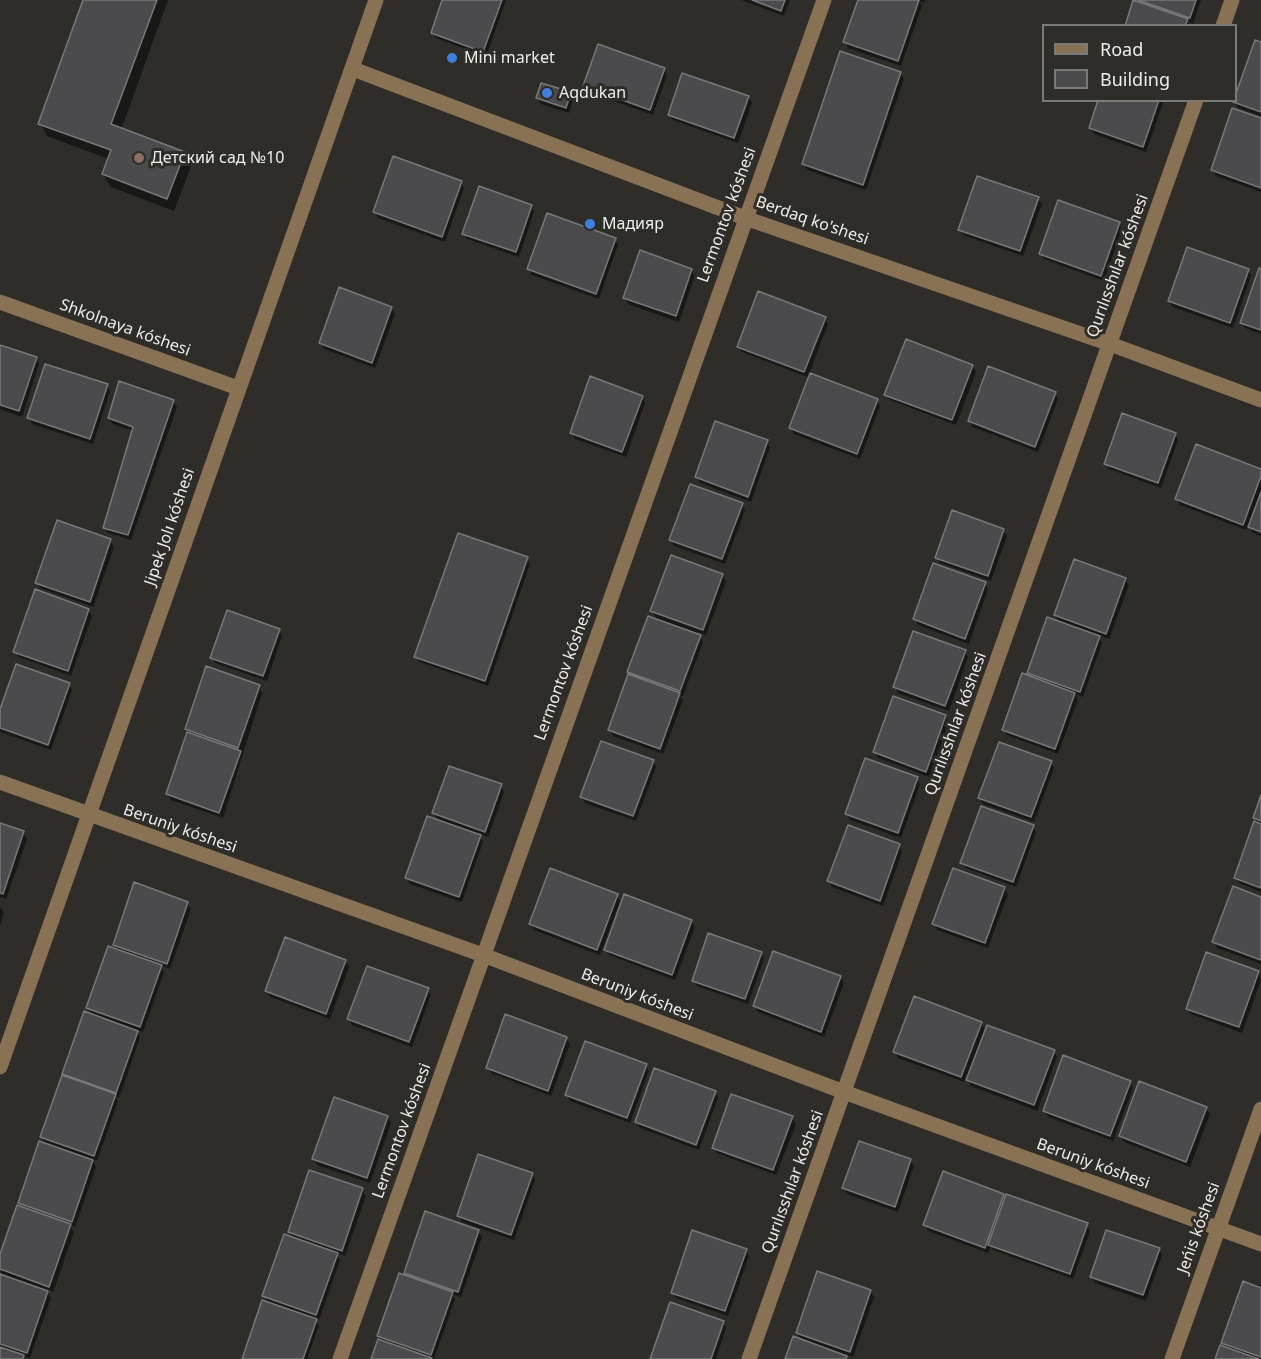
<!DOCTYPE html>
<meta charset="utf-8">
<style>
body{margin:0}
#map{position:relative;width:1261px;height:1359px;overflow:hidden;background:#2e2d2a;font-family:"Noto Sans",sans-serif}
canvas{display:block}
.legend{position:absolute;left:1042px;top:24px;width:195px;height:78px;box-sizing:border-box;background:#2e2d2a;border:2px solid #7a7a77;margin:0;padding:8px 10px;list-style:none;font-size:18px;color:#ededeb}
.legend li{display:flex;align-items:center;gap:12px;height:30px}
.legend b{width:30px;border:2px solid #7a7a77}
</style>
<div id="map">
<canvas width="1261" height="1359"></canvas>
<ul class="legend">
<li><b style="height:8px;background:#897153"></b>Road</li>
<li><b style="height:16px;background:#4b4b4e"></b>Building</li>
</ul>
</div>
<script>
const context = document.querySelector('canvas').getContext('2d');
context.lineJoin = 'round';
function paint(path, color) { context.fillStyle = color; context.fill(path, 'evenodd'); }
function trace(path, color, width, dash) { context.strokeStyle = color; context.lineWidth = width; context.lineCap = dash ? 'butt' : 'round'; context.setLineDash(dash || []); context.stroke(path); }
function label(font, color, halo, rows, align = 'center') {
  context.font = font + ' "Noto Sans",sans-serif'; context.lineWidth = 6; context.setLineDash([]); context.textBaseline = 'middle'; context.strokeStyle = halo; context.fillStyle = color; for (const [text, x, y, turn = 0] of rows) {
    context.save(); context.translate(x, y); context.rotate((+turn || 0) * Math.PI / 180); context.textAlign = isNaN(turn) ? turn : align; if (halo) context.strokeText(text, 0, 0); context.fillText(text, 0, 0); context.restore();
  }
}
const shadow = new Path2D(`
 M85 0H168L121 130 184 153 191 166 174 211 111 187 103 174 109 159 47 136 40 123Z
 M444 0H506L486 57 436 38 432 33Z
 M741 0H790L784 16Z
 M860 0H925L924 3 919 1 922 6 901 66 848 48 845 42Z
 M1138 0H1201L1193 24 1187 21 1190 26H1126L1141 4Z
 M1261 44V116L1238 108 1235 102Z
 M664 69 667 75 653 115 588 92 585 86Z
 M900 73 904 79 866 190 807 170 804 164Z
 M570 93 573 99 569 113 541 104 537 98Z
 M748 97 752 103 738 143 673 120 669 114Z
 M1100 100H1164L1146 152 1094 134 1090 128Z
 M1261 120V192L1216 176 1212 170Z
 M461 182 464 188 445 242 378 218 375 212Z
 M1038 199 1042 204 1023 256 963 235 960 229Z
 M531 206 534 212 519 257 467 239 464 233Z
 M1119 223 1122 229 1104 281 1044 259 1041 254Z
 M615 240 618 245 599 299 532 275 529 269Z
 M691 270 695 276 679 322 628 304 625 298Z
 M1248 270 1251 276 1233 328 1173 307 1169 301Z
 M1261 271V334L1245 328 1242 322Z
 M391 308 395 314 375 368 324 349 321 343Z
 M825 318 828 324 809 374 877 400 880 406 860 459 794 434 791 428 810 378 742 352 738 346Z
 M0 347 36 358 39 364 22 417 0 409Z
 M972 366 976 372 956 425 890 400 886 395Z
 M107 385 110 391 93 444 32 424 29 418Z
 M1055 393 1058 399 1038 452 973 427 969 421Z
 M642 397 645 403 626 457 575 439 572 433Z
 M173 401 177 407 131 540 108 533 104 528 133 431 113 424 109 418Z
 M1175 434 1178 440 1161 488 1109 469 1106 463Z
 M767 442 770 447 751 502 700 483 697 477Z
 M1261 470V536L1253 533 1248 525 1246 530 1180 505 1176 499Z
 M742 504 745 510 725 564 674 546 671 540Z
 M1003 530 1007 536 991 581 940 563 937 558Z
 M110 541 114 547 93 607 40 588 37 582Z
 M527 558 530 564 488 686 420 662 416 656Z
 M722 575 726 581 706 635 697 632 703 642 683 696 680 695 683 700 663 754 613 736 609 730 632 677 629 672 657 620 652 611Z
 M1125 579 1129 585 1109 639 1098 635 1102 643 1083 697 1075 694 1078 700 1058 754 1007 735 1004 730 1032 678 1029 673 1060 623 1055 615Z
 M985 584 988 589 969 644 918 625 915 619Z
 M88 610 92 616 71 676 19 657 15 651Z
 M279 630 282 636 267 681 215 663 212 658Z
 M965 651 968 657 949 711 898 693 895 687Z
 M69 684 72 690 51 750 0 732V714Z
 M259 687 262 693 223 818 171 800 167 794 189 732 187 728Z
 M945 716 949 722 929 777 878 758 875 752Z
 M653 761 656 767 636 821 585 803 582 797Z
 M1051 762 1054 768 1034 822 983 804 980 798Z
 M917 778 920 784 901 838 850 820 847 814Z
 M501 786 504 792 488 837 478 833 483 842 462 902 410 884 407 878 439 822 434 813Z
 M1261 799V892L1239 883 1235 877 1258 825 1254 818Z
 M0 825 23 833 27 839 6 899 0 897Z
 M1033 826 1036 832 1016 887 966 868 962 862Z
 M899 846 902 852 883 906 832 887 829 881Z
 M1004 888 1008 894 988 948 937 930 934 924Z
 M617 895 620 901 600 955 534 930 531 924Z
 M1261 898V964L1217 948 1214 942Z
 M187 903 191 909 170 969 160 965 164 972 143 1032 135 1029 140 1038 119 1098 115 1096 118 1101 97 1161 92 1159 96 1167 75 1227 70 1225 74 1232 53 1292 45 1289 51 1298 30 1358 23 1356 25 1359H0V1276L2 1277 0 1259 23 1209 19 1203 46 1145 42 1137 66 1078 64 1073 92 1016 88 1008 118 951 114 945Z
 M0 907 4 913 0 925Z
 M691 921 695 927 675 980 609 955 605 949Z
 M761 953 764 959 748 1004 697 986 694 980Z
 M345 961 349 967 330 1019 270 997 266 991Z
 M1258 972 1261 980 1242 1033 1191 1014 1187 1008Z
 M840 977 844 983 824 1037 758 1012 754 1006Z
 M428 990 431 995 412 1047 352 1025 349 1019Z
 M981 1023 986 1032 1054 1051 1057 1057 1037 1111 971 1086 966 1077 964 1082 898 1058 895 1052Z
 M566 1038 570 1044 551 1096 491 1073 487 1068Z
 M646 1065 649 1071 630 1123 570 1101 567 1095Z
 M1130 1082 1133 1088 1113 1141 1048 1117 1044 1111Z
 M715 1092 718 1098 699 1150 640 1128 636 1122Z
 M1206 1108 1210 1114 1190 1167 1124 1142 1120 1136Z
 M387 1117 391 1123 370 1183 317 1165 314 1159Z
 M792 1118 796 1124 776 1175 717 1153 713 1147Z
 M910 1161 914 1166 898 1212 847 1194 844 1188Z
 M532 1174 535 1180 514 1240 462 1222 459 1216Z
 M362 1190 366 1196 345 1256 336 1253 340 1260 319 1320 315 1319 319 1326 307 1359H244L268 1303 264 1296 293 1239 289 1232Z
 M1003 1195 1006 1199 1087 1225 1090 1231 1073 1279 993 1250 991 1246 988 1253 928 1231 925 1225Z
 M478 1231 482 1237 461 1297 452 1294 455 1299 434 1359H373L382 1342 379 1336 408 1278 405 1273Z
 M1159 1249 1162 1255 1146 1301 1095 1283 1092 1277Z
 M746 1250 749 1256 728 1316 676 1298 673 1292Z
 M1261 1289V1359H1216L1226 1349 1223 1343Z
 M870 1291 874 1297 853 1357 845 1354 847 1359H787L802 1341 797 1333Z
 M723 1322 726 1328 716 1359H651Z`);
const building = new Path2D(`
 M83 0H157L111 124 185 152 167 199 102 174 111 150 38 124Z
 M442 0H502L483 52 431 33Z
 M752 0H785L781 11Z
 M858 0H919L898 61 843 42Z
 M1133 0 1188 19 1185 26H1125Z
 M1138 0H1196L1190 18Z
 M1255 40 1261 42V112L1233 102Z
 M598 44 665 68 650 110 583 86Z
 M840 51 901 72 863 185 802 164Z
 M682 73 749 96 734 138 668 115Z
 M541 83 571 92 566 108 536 98Z
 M1098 100H1159L1143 147 1089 128Z
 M1232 108 1261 118V188L1211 170Z
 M393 156 462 181 442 237 373 212Z
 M977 176 1039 197 1020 251 958 230Z
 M479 186 532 205 516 252 462 234Z
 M1058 200 1120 222 1101 276 1039 254Z
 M547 213 616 238 596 294 527 269Z
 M1187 247 1249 269 1230 323 1168 301Z
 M640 250 692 269 676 316 623 298Z
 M1259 268 1261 269V330L1240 323Z
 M339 287 392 307 372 363 319 343Z
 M758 291 826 317 804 372 737 347Z
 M906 339 973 365 952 420 884 395Z
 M0 345 37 357 19 411 0 405Z
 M45 364 108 384 90 439 27 418Z
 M988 366 1056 392 1035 447 968 421Z
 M810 373 878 399 857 454 789 428Z
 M590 376 643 396 622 452 570 433Z
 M119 381 174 400 128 535 103 528 133 427 108 418Z
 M1122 413 1176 433 1158 483 1104 464Z
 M715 421 768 440 748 497 695 477Z
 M1196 444 1261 469V476L1243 525 1175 499Z
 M690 484 743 503 722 559 669 540Z
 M1261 492V532L1248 527Z
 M952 510 1004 529 988 576 935 558Z
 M57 520 111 539 90 602 35 583Z
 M458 533 528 557 485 681 414 657Z
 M671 555 723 574 703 630 650 611Z
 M1074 559 1126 578 1106 634 1054 615Z
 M933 563 986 582 965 639 913 619Z
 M35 589 89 609 68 671 13 652Z
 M227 610 280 629 263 676 210 658Z
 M648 616 701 635 680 691 627 672Z
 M1047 617 1100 636 1080 692 1027 673Z
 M913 631 966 650 945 706 893 687Z
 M16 664 70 683 48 745 0 728V709Z
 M206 666 260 685 238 748 185 729Z
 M1022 673 1075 693 1055 749 1002 730Z
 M628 674 680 693 660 749 608 730Z
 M893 696 946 715 926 772 873 752Z
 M187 732 241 751 219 813 166 794Z
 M601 741 654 760 633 816 580 797Z
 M999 742 1052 761 1031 817 978 798Z
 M865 758 918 777 898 833 845 814Z
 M449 766 502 784 485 832 432 813Z
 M1261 795V821L1253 818Z
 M981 806 1034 825 1013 882 960 863Z
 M427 816 481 835 459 897 405 878Z
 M1254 821 1261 824V888L1234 878Z
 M0 823 24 831 3 894 0 893Z
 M848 825 900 844 880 901 827 881Z
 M550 868 618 894 597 950 529 924Z
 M953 868 1005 887 985 943 932 924Z
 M134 882 188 902 167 964 113 945Z
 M1233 886 1261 897V960L1212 942Z
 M624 894 692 920 672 975 604 950Z
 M708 933 762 952 745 999 692 981Z
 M285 937 346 960 326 1014 265 991Z
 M108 946 162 965 140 1027 86 1008Z
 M773 951 841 976 821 1032 753 1006Z
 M1206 952 1259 971 1239 1027 1186 1009Z
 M367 966 429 988 409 1042 347 1019Z
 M914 996 982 1022 961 1077 893 1052Z
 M84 1011 138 1031 116 1093 62 1074Z
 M505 1014 567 1037 548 1091 486 1068Z
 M987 1025 1055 1050 1034 1105 966 1080Z
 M585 1041 647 1064 627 1118 565 1095Z
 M1063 1055 1131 1081 1110 1136 1043 1111Z
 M654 1068 716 1091 696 1145 635 1122Z
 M62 1075 116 1094 94 1156 40 1137Z
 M1139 1081 1207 1107 1186 1162 1119 1136Z
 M731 1094 793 1116 773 1170 712 1148Z
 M334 1097 388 1116 367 1178 312 1159Z
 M39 1141 93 1160 72 1222 18 1203Z
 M859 1141 911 1159 895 1207 842 1188Z
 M478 1154 533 1173 511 1235 457 1216Z
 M309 1170 363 1188 342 1251 288 1232Z
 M943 1171 1004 1194 985 1248 923 1225Z
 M1006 1194 1088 1223 1070 1274 988 1245Z
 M17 1205 71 1224 49 1287 0 1269V1254Z
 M425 1211 479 1230 458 1292 404 1273Z
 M692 1230 747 1249 725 1311 671 1293Z
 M1106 1230 1160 1248 1143 1295 1090 1277Z
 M284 1234 338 1253 316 1315 262 1296Z
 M817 1271 871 1290 850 1352 796 1333Z
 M399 1273 453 1292 431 1355 377 1336Z
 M0 1274 48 1291 27 1353 0 1344Z
 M1243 1281 1261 1288V1357L1221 1343Z
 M262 1300 317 1319 303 1359H242Z
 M670 1302 724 1321 711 1359H650Z
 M793 1336 847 1356 846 1359H785Z
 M378 1339 432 1358 431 1359H371Z
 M1220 1345 1259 1359H1215Z
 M0 1347 24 1355 23 1359H0Z`);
const minor = new Path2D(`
 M1223 26 1232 0
 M353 69 745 218 1110 344 1261 400
 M0 302 238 388
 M0 782 483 955 844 1092 1261 1244
 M0 1067 376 0
 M340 1359 824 0
 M749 1359 1196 100
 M1172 1359 1261 1109`);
const markers = [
 [452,58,6,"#3f7fe0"],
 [547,93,6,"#3f7fe0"],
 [139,158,6,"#8d6e63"],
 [590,224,6,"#3f7fe0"]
];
const poiNames = [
 ["Mini market",464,58],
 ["Aqdukan",559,93],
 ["Детский сад №10",151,158],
 ["Мадияр",602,224]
];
const streetNames = [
 ["Lermontov kóshesi",727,215,-70],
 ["Berdaq ko'shesi",812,221,19],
 ["Qurılısshılar kóshesi",1118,266,-70],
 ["Shkolnaya kóshesi",125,328,20],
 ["Jipek Jolı kóshesi",170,527,-71],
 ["Lermontov kóshesi",564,673,-70],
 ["Qurılısshılar kóshesi",956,724,-70],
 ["Beruniy kóshesi",180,829,19],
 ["Beruniy kóshesi",637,995,21],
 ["Lermontov kóshesi",402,1131,-70],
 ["Beruniy kóshesi",1093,1164,20],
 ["Qurılısshılar kóshesi",793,1182,-70],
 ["Jeńis kóshesi",1199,1228,-70]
];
paint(shadow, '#0007');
paint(building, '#4b4b4e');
trace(building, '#78787b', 1.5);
trace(minor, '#897153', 15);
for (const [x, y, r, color] of markers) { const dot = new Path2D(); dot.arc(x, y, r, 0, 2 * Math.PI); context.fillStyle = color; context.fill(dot); trace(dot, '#2e2d2a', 2); }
label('16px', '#ededeb', '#2e2d2a', poiNames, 'left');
label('16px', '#ededeb', '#2e2d2a', streetNames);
</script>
